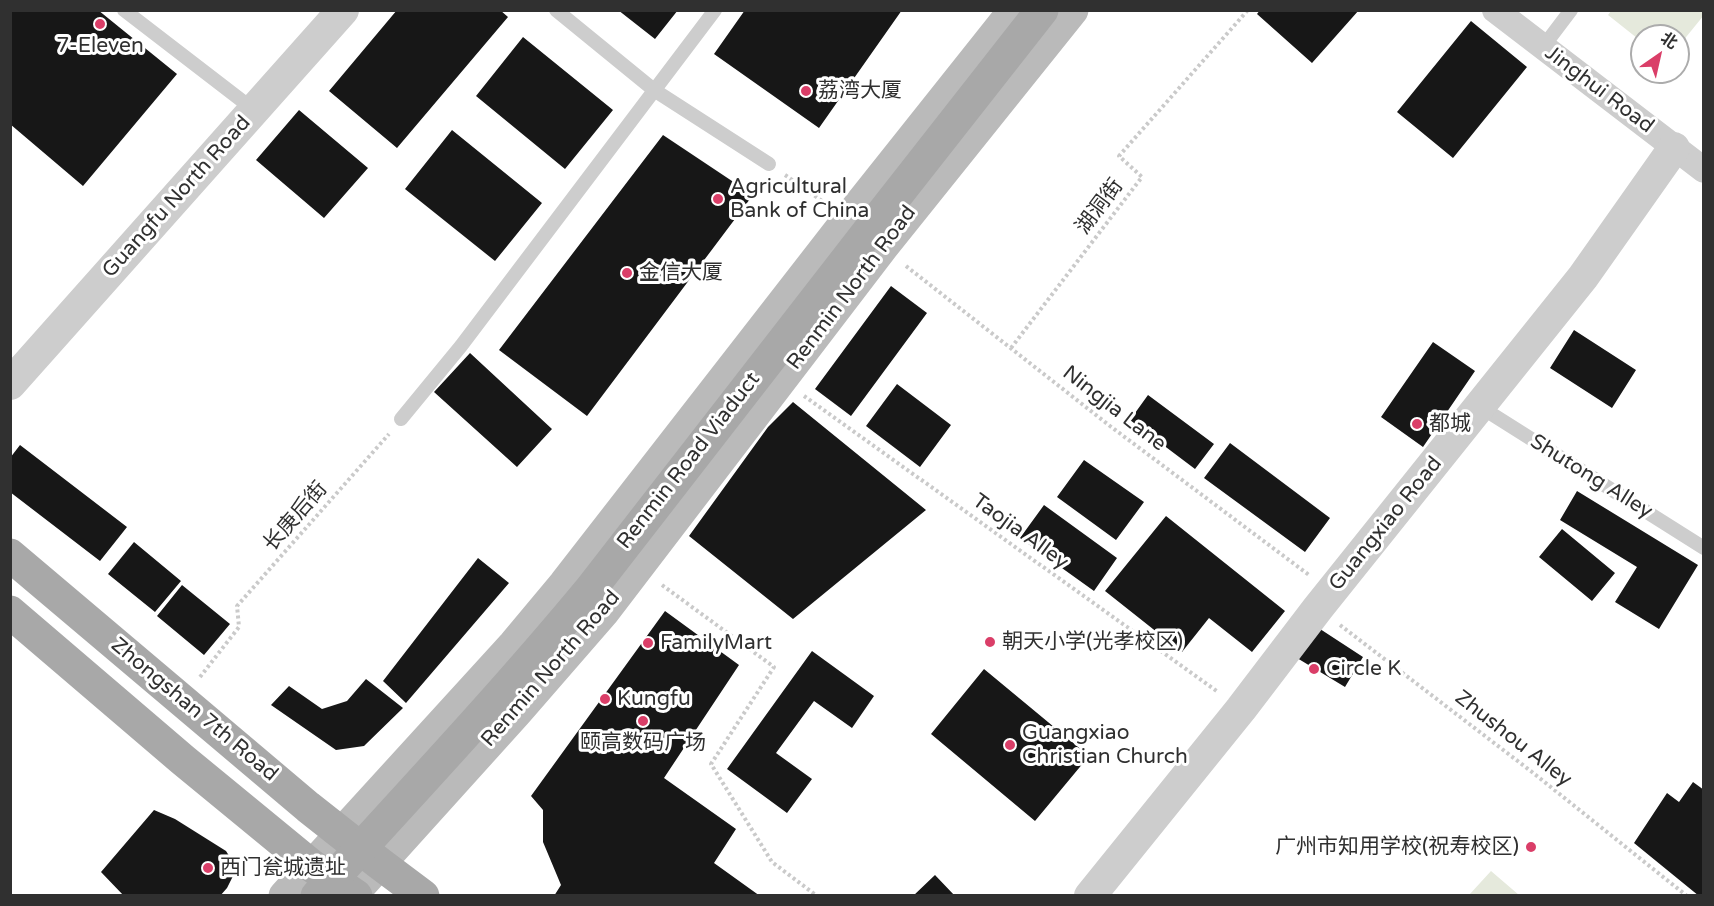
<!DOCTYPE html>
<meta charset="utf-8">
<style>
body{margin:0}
#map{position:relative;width:1714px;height:906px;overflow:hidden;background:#fff;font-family:"Varela Round","Noto Sans SC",sans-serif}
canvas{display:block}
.frame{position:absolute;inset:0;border:12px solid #303030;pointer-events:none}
.north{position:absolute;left:1630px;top:24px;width:60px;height:60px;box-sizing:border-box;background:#fff;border:2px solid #acacac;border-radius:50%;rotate:34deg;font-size:16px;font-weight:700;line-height:24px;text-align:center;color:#303030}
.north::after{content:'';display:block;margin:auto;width:21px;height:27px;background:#da3e68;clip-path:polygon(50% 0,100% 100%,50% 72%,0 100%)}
</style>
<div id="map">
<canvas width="1714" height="906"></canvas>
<div class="frame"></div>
<div class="north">北</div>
</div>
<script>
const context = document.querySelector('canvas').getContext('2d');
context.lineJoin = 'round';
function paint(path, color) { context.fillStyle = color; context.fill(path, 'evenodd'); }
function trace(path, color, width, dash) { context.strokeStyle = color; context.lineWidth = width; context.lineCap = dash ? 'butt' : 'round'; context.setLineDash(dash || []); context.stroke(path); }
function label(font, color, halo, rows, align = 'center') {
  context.font = font + ' "Varela Round","Noto Sans SC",sans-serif'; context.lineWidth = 6; context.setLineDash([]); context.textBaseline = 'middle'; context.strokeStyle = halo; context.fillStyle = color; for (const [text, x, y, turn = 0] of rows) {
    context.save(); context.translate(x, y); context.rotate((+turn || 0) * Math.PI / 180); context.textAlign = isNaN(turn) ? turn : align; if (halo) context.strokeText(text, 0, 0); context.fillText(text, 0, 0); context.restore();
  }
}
const green = new Path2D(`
 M1611 11 1703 10 1704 15 1678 47V36H1642V42L1608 15Z
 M1491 871 1519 895H1469Z`);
const building = new Path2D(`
 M10 10H98L177 74 83 186 10 124Z
 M397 10H500L508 17 397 148 329 91Z
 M618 10H678L655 39Z
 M745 10H902L819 128 714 54Z
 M1260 10H1359L1312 63 1257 14Z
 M1471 21 1527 67 1453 158 1397 112Z
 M523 37 613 110 565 169 476 96Z
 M299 110 368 168 324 218 256 160Z
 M452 130 542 203 495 261 405 189Z
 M663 135 753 195 587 416 499 350Z
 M891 286 927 313 851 416 815 389Z
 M1574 330 1636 370 1612 408 1550 368Z
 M1433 342 1475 371 1423 447 1381 417Z
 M470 353 552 429 517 467 434 392Z
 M897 384 951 425 920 467 866 426Z
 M1148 395 1214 444 1195 469 1130 420Z
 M793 402 926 510 793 619 689 536 768 427Z
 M1230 443 1330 518 1305 552 1204 478Z
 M20 445 127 527 100 561 10 492V458Z
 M1084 460 1144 502 1116 540 1057 497Z
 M1577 491 1698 565 1659 629 1615 602 1637 567 1560 520Z
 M1044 505 1117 558 1094 591 1020 538Z
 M1166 516 1285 611 1252 652 1209 618 1182 652 1105 591Z
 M1562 529 1615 573 1592 601 1539 557Z
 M134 542 181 581 155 612 108 574Z
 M478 558 509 583 406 703 383 681Z
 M182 585 230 624 204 655 157 616Z
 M665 611 739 665 664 778 736 829 714 863 760 896H554L561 885 543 842V810L531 796Z
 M1317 627 1363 657 1345 687 1297 658Z
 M812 651 874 696 852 728 814 701 776 753 812 779 787 813 727 769Z
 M984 669 1089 756 1035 821 931 734Z
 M366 679 403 708 364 746 336 750 271 705 289 686 322 709 347 701Z
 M1693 782 1704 790V896H1699L1634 843 1667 793 1679 802Z
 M154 810 175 819 226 851 233 862 234 874 227 888 220 896H124L101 872Z
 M935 875 955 896H913Z`);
const path = new Path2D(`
 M785 175 825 203
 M906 266 1110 426 1309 575
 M1011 348 1142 177 1119 156 1248 10
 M804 396 1218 692
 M662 585 774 667 711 764 772 862 817 896
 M1340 625 1532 772 1687 896
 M200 677 239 627 237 606 389 434`);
const service = new Path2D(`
 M124 10 254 110
 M556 10 654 90 769 164
 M1543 47 1571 10
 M1479 406 1704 548
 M401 419 461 346 715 10`);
const minor = new Path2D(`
 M1495 10 1704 170`);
const tertiary = new Path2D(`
 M10 384 343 10
 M1090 896 1241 709 1318 608 1583 277 1674 148`);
const secondary = new Path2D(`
 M285 896 514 645 565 584 848 220 1015 10
 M350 896 517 711 603 612 882 247 1072 10`);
const primary = new Path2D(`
 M10 555 308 807 379 863 423 896
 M10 612 183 760 312 866 356 896`);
const primaryBridge = new Path2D(`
 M317 896C409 795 503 695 590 590L878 219 1042 10`);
const markers = [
 [100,24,6,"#da3e68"],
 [806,91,6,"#da3e68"],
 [718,199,6,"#da3e68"],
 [627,273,6,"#da3e68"],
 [1417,424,6,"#da3e68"],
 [990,642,6,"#da3e68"],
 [648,643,6,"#da3e68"],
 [1314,669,6,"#da3e68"],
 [605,699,6,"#da3e68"],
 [643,721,6,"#da3e68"],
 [1010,745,6,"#da3e68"],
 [1531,847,6,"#da3e68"],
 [208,868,6,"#da3e68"]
];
const poiNames = [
 ["7-Eleven",100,46,"center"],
 ["荔湾大厦",818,91],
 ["Agricultural",730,187],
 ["Bank of China",730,211],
 ["金信大厦",639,273],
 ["都城",1429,424],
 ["朝天小学(光孝校区)",1002,642],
 ["FamilyMart",660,643],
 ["Circle K",1326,669],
 ["Kungfu",617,699],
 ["Guangxiao",1022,733],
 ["Christian Church",1022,757],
 ["颐高数码广场",643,743,"center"],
 ["广州市知用学校(祝寿校区)",1519,847,"right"],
 ["西门瓮城遗址",220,868]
];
const streetNames = [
 ["Jinghui Road",1599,90,37],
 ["Guangfu North Road",177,197,-48],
 ["湖洞街",1100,207,-53],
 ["Renmin North Road",852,288,-53],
 ["Ningjia Lane",1114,409,38],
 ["Renmin Road Viaduct",689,461,-52],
 ["Shutong Alley",1591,477,32],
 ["长庚后街",296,517,-49],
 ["Guangxiao Road",1386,524,-51],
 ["Taojia Alley",1020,532,36],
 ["Renmin North Road",551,669,-49],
 ["Zhongshan 7th Road",194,710,40],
 ["Zhushou Alley",1513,739,38]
];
paint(green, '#e5e9dc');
paint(building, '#171717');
trace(path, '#cacaca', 4, [3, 3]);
trace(service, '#cdcdcd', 14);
trace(minor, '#cdcdcd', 26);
trace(tertiary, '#cdcdcd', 32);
trace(secondary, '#bababa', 33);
trace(primary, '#a8a8a8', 33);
trace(primaryBridge, '#a8a8a8', 33);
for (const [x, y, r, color] of markers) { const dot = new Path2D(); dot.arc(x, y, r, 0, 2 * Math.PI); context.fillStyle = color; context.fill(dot); trace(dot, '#fff', 2); }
label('21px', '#303030', '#fff', poiNames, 'left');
label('21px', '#303030', '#fff', streetNames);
</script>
